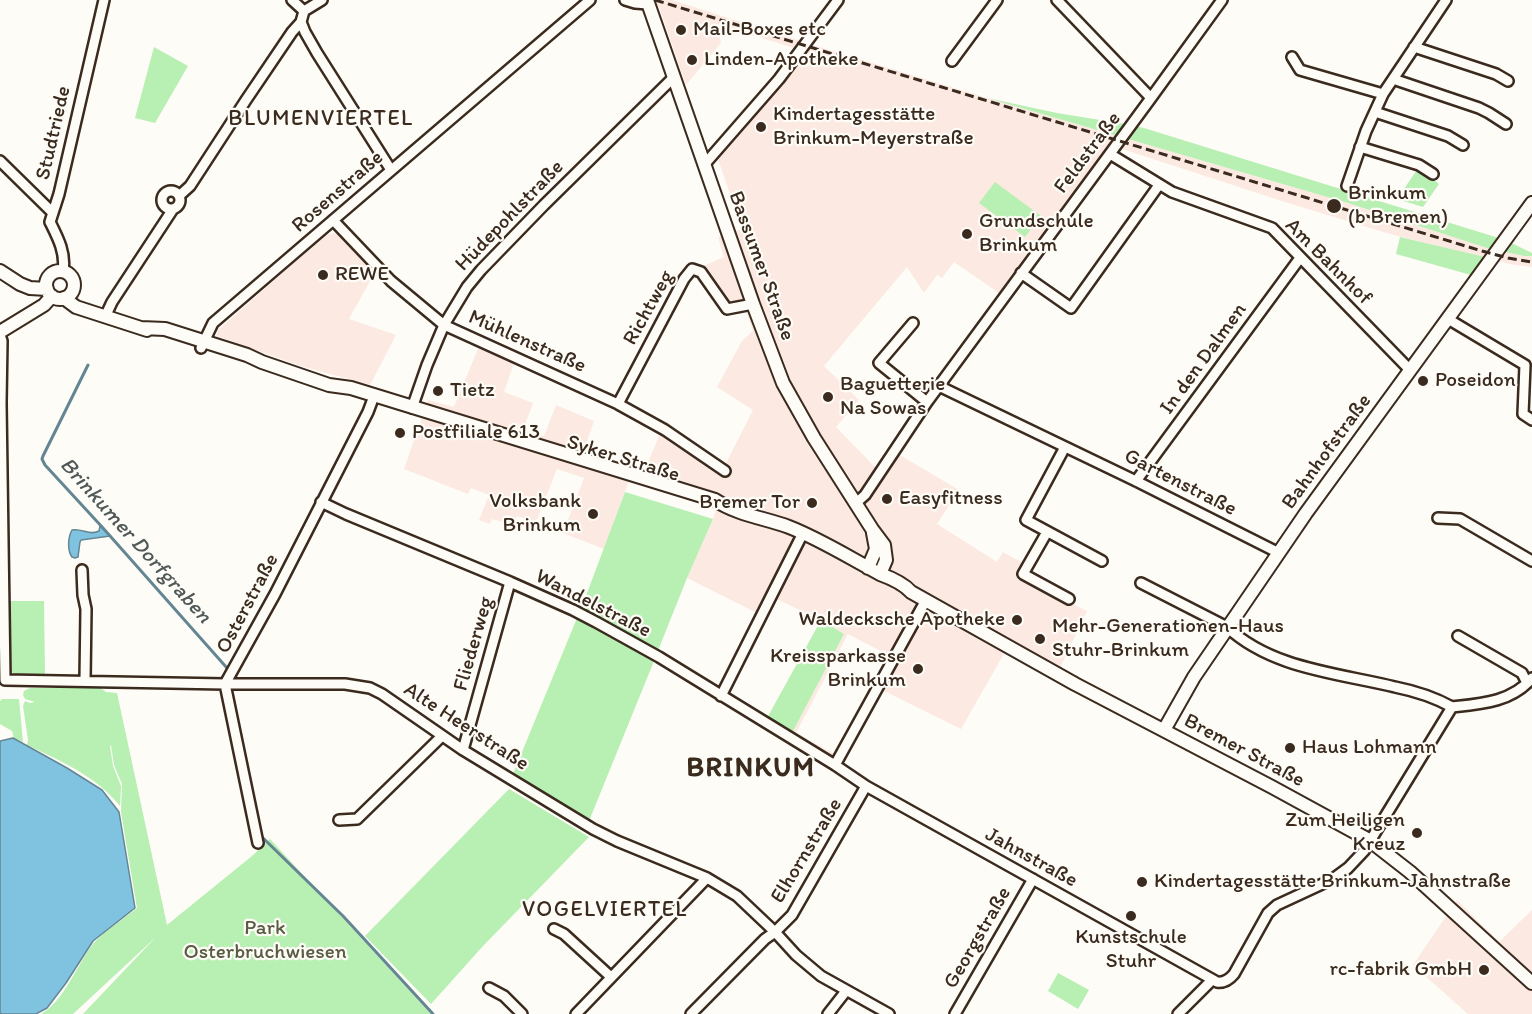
<!DOCTYPE html>
<meta charset="utf-8">
<style>
body{margin:0}
canvas{display:block;background:#fdfcf7}
</style>
<canvas width="1532" height="1014"></canvas>
<script>
const context = document.querySelector('canvas').getContext('2d');
context.lineJoin = 'round';
function paint(path, color) { context.fillStyle = color; context.fill(path, 'evenodd'); }
function trace(path, color, width, dash) { context.strokeStyle = color; context.lineWidth = width; context.lineCap = dash ? 'butt' : 'round'; context.setLineDash(dash || []); context.stroke(path); }
function label(font, color, halo, rows, align = 'center') {
  context.font = font + ' Itim,sans-serif'; context.lineWidth = 4.5; context.setLineDash([]); context.textBaseline = 'middle'; context.strokeStyle = halo; context.fillStyle = color; for (const [text, x, y, turn = 0] of rows) {
    context.save(); context.translate(x, y); context.rotate((+turn || 0) * Math.PI / 180); context.textAlign = isNaN(turn) ? turn : align; if (halo) context.strokeText(text, 0, 0); context.fillText(text, 0, 0); context.restore();
  }
}
const built = new Path2D(`
 M637 0H672L813 45 987 98 1348 203 1487 248 1523 256H1532V267L1515 265 1390 234 1285 202 1110 145 999 293 954 262 942 278 937 275 924 293 907 267 824 366 859 400 836 427 873 465 883 473 898 454 959 490 937 524 997 562 1003 552 1023 563 1016 576 1087 611 1059 670 1010 643 961 729 878 688 836 763 791 735 844 634 821 620 772 597 763 616 687 578 713 519 720 497 645 470 661 431 722 471 753 410 717 387 742 341 753 331 742 300 726 306 701 267 724 257 718 237 742 229 718 159 807 52 717 24 721 43 686 85 659 7ZM848 634 890 656 836 755 796 733Z
 M336 233 342 237 375 272 349 319 396 335 370 385 301 366 216 336 218 330 322 238 329 234Z
 M480 344 515 360 504 392 533 403 523 430 544 436 556 405 594 421 582 456 632 472 604 549 563 533 584 478 557 469 536 522 517 516 513 525 492 519 490 524 479 520 489 495 471 488 468 494 404 469 428 400 454 407Z
 M1457 900 1499 942 1532 910V1014H1468L1413 965Z`);
const green = new Path2D(`
 M154 47 188 66 155 123 135 118Z
 M987 98 1057 113 1125 124 1144 128 1505 240 1532 253V256H1524L1487 248 1348 203Z
 M1419 167 1439 184 1423 207 1397 199Z
 M995 182 1041 216 1025 237 979 203Z
 M1400 237 1485 257 1471 275 1396 254Z
 M625 492 713 519 687 578 657 653 581 609Z
 M9 601H44L45 676H16L10 670Z
 M577 618 619 640 654 661 589 821 513 774Z
 M821 620 844 634 791 735 766 720Z
 M99 687 106 692 117 693 167 925 252 856 270 839 431 1014H83L156 937 73 1014H41C63 1003 78 963 93 944 102 933 125 918 137 908L121 812 122 784 114 765 111 745 110 746 113 766 121 786 120 806C96 776 61 761 27 745L28 740 23 706 25 701 30 703 35 702 25 699 23 695 24 691 30 688Z
 M2 699H19L23 742 14 738 12 731 0 724V701Z
 M509 789 589 837 483 946 431 1004 365 936Z
 M1058 973 1089 990 1078 1009 1048 991Z`);
const water = new Path2D(`
 M100 526 110 536 81 540 80 542 78 557 75 558 72 557C67 550 68 537 72 530 82 528 90 536 99 531Z
 M13 738 67 768 102 790 119 812 135 908 93 941 66 983 47 1008 36 1014H2L0 1013V741Z`);
const stream = new Path2D(`
 M88 365 43 456 42 459 45 465 103 528 227 668
 M263 838 343 916 433 1014`);
const minor = new Path2D(`
 M292 0 304 11
 M625 0 635 3 648 4
 M1057 0 1151 98
 M301 22 305 32 317 53 391 170
 M1414 47 1496 74 1508 81
 M1292 57 1300 70 1383 94
 M952 61 997 0
 M1393 79 1479 108 1489 113 1506 124
 M1375 112 1448 136 1463 145
 M1360 147 1419 165 1433 174
 M1110 154 1172 192 1272 228 1410 370
 M0 161 53 213
 M704 165 779 79 838 0
 M1347 186 1366 131 1383 94 1446 0
 M162 200a9 9 0 1 1 18 0a9 9 0 1 1-18 0Z
 M179 196 190 186 246 100 292 32 301 22 304 11 322 0
 M333 220 391 281 444 325 618 404 665 430 725 471
 M63 271C66 253 58 238 50 222L59 194 104 0
 M1021 273 1071 308 1159 185
 M105 317 112 302 173 209
 M1448 319 1525 365 1523 414 1532 420
 M913 323 879 363 927 402
 M0 335 2 341 1 403 5 680 225 684H345L370 688 382 694 463 750 593 829 617 841 707 878 737 896 775 932 796 955 821 976 889 1014
 M201 348 213 323 590 0
 M940 385 945 389 1136 481 1279 553
 M618 404 684 279 692 269 701 272 727 309 753 304
 M412 408 427 365 444 325 467 287 481 270 544 205 674 77
 M1065 447 1026 520 1102 561
 M1136 481 1300 258
 M321 502 346 514 510 582 573 610 596 622 659 657 835 765 866 786 1217 982C1224 983 1229 980 1234 974L1268 913 1277 905 1333 879 1348 868 1364 851 1452 707
 M856 503 865 495 927 402 1151 98 1222 0
 M1438 518 1460 519 1532 561
 M1047 532 1023 574 1069 599
 M82 570 83 595 86 609 85 680
 M1141 583 1227 627C1272 669 1338 673 1395 687 1415 691 1434 697 1452 707
 M1458 636 1522 673 1527 683
 M721 696 803 533
 M1452 707C1481 704 1512 702 1532 678
 M463 750 510 582
 M835 765 926 600
 M339 820 357 819 442 736
 M258 843 225 684 275 594 368 412 374 396
 M554 929 564 934 611 977
 M489 988 504 996 522 1014
 M576 1014 707 878
 M691 1014 765 939 775 932 792 915 866 786
 M828 1014 846 991
 M955 1014 1033 879
 M1178 1014 1212 980`);
const tertiary = new Path2D(`
 M647 0 753 304 783 383 814 438 872 529 884 545 886 560 880 574
 M0 271 20 284 30 288 47 289
 M46 285a14 14 0 1 1 28 0a14 14 0 1 1-28 0Z
 M64 298 76 307 147 330
 M141 328 165 329 247 355 262 362 329 385 351 388 715 500C738 515 765 518 789 527 820 539 850 558 880 574 891 578 903 583 911 592L1075 684 1272 787 1369 840 1410 872 1532 983
 M0 332 44 305 52 296
 M868 568 876 549 873 533
 M1164 730 1194 677 1306 513 1532 203`);
const rail = new Path2D(`
 M655 0 1482 251 1508 258 1532 262`);
const markers = [
 [681,30,6,"#3b2a1e"],
 [692,60,6,"#3b2a1e"],
 [761,127,6,"#3b2a1e"],
 [1334,206,8,"#3b2a1e"],
 [967,234,6,"#3b2a1e"],
 [323,275,6,"#3b2a1e"],
 [1423,381,6,"#3b2a1e"],
 [438,391,6,"#3b2a1e"],
 [828,397,6,"#3b2a1e"],
 [400,433,6,"#3b2a1e"],
 [887,499,6,"#3b2a1e"],
 [812,503,6,"#3b2a1e"],
 [593,514,6,"#3b2a1e"],
 [1017,620,6,"#3b2a1e"],
 [1040,639,6,"#3b2a1e"],
 [918,669,6,"#3b2a1e"],
 [1290,748,6,"#3b2a1e"],
 [1417,833,6,"#3b2a1e"],
 [1142,882,6,"#3b2a1e"],
 [1131,916,6,"#3b2a1e"],
 [1484,970,6,"#3b2a1e"]
];
const poiNames = [
 ["Mail-Boxes etc",693,30],
 ["Linden-Apotheke",704,60],
 ["Kindertagesstätte",773,115],
 ["Brinkum-Meyerstraße",773,139],
 ["Brinkum",1348,194],
 ["(b Bremen)",1348,218],
 ["Grundschule",979,222],
 ["Brinkum",979,246],
 ["REWE",335,275],
 ["Poseidon",1435,381],
 ["Baguetterie",840,385],
 ["Na Sowas",840,409],
 ["Tietz",450,391],
 ["Postfiliale 613",412,433],
 ["Easyfitness",899,499],
 ["Volksbank",581,502,"right"],
 ["Brinkum",581,526,"right"],
 ["Bremer Tor",800,503,"right"],
 ["Waldecksche Apotheke",1005,620,"right"],
 ["Mehr-Generationen-Haus",1052,627],
 ["Stuhr-Brinkum",1052,651],
 ["Kreissparkasse",906,657,"right"],
 ["Brinkum",906,681,"right"],
 ["Haus Lohmann",1302,748],
 ["Zum Heiligen",1405,821,"right"],
 ["Kreuz",1405,845,"right"],
 ["Kindertagesstätte Brinkum-Jahnstraße",1154,882],
 ["Kunstschule",1131,938,"center"],
 ["Stuhr",1131,962,"center"],
 ["rc-fabrik GmbH",1472,970,"right"]
];
const streetNames = [
 ["Studtriede",54,133,-77],
 ["Feldstraße",1088,153,-53],
 ["Rosenstraße",338,192,-41],
 ["Hüdepohlstraße",510,216,-46],
 ["Am Bahnhof",1328,262,45],
 ["Bassumer Straße",761,266,70],
 ["Richtweg",649,308,-61],
 ["Mühlenstraße",527,342,24],
 ["In den Dalmen",1204,359,-54],
 ["Bahnhofstraße",1327,452,-54],
 ["Syker Straße",623,459,17],
 ["Gartenstraße",1180,483,27],
 ["Osterstraße",248,604,-62],
 ["Wandelstraße",593,604,27],
 ["Fliederweg",474,644,-74],
 ["Alte Heerstraße",466,727,33],
 ["Bremer Straße",1244,751,28],
 ["Elhornstraße",807,851,-59],
 ["Jahnstraße",1031,858,29],
 ["Georgstraße",978,938,-60]
];
const parkNames = [
 ["Park",265,929],
 ["Osterbruchwiesen",265,953]
];
const neighbourhoodNames = [
 ["BLUMENVIERTEL",321,119],
 ["VOGELVIERTEL",605,910]
];
const waterNames = [
 ["Brinkumer Dorfgraben",135,541,48]
];
const districtNames = [
 ["BRINKUM",751,769]
];
paint(built, '#fce9e2');
paint(green, '#b8efb2');
paint(water, '#80c3e1');
trace(water, '#648693', 1.5);
trace(stream, '#648693', 3);
trace(minor, '#3b2a1e', 14);
trace(tertiary, '#3b2a1e', 16);
trace(minor, '#fdfcf7', 9);
trace(tertiary, '#fdfcf7', 12);
trace(rail, '#3b2a1e', 3, [9, 4.5]);
for (const [x, y, r, color] of markers) { const dot = new Path2D(); dot.arc(x, y, r, 0, 2 * Math.PI); context.fillStyle = color; context.fill(dot); trace(dot, '#fdfcf7', 2); }
label('21px', '#3b2a1e', '#fdfcf7', poiNames, 'left');
label('21px', '#3b2a1e', '#fdfcf7', streetNames);
label('21px', '#5a5b43', '#fdfcf7', parkNames);
context.letterSpacing = '1.5px';
label('22px', '#3b2a1e', '#fdfcf7', neighbourhoodNames);
context.letterSpacing = '0px';
label('italic 22px', '#505858', '#fdfcf7', waterNames);
context.letterSpacing = '1.5px';
label('bold 27px', '#3b2a1e', '#fdfcf7', districtNames);
context.letterSpacing = '0px';
</script>
